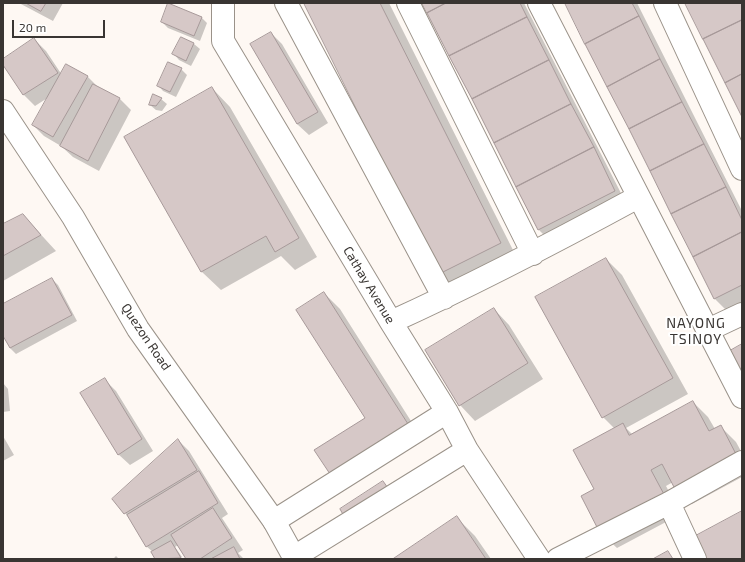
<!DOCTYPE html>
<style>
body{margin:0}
#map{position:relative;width:745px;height:562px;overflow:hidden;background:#fef8f3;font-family:"Exo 2",sans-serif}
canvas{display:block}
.frame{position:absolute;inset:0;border:4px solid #393532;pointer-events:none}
.scale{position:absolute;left:12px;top:20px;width:93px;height:18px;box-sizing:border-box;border:2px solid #393532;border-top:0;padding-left:5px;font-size:12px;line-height:14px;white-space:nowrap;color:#393532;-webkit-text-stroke:3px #fff;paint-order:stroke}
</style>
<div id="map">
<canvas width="745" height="562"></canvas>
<div class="frame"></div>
<div class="scale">20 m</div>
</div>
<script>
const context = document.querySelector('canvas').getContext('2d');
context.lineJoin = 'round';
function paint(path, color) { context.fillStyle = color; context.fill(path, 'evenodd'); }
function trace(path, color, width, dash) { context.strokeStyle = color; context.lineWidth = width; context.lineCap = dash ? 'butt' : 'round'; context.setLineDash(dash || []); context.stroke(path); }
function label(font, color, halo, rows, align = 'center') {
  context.font = font + ' "Exo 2",sans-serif'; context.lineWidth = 4; context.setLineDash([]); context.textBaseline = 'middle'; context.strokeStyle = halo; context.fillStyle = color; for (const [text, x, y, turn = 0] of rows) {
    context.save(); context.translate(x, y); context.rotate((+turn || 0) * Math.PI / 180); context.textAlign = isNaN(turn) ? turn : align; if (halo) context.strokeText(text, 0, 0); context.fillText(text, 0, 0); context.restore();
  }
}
const shadow = new Path2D(`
 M19 3H63L53 21Z
 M305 3H389L519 262 459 292 440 273Z
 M423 3H524L626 203 550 241 539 230Z
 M566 3H637L742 211V302L726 310 715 299Z
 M201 17 207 23 200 41 168 28 162 22Z
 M271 33 282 44 328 123 309 135 297 124Z
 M182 38 194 44 200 49 191 66 179 60 174 54Z
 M34 39 46 51 62 75 87 76 99 88 120 99 131 110 99 171 73 157 61 146 44 136 33 125 49 97 35 106 24 95 3 63V61Z
 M181 69 187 75 176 97 163 91 158 85Z
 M212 88 230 107 317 257 295 270 281 256 221 290 202 272 125 137Z
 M161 99 167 104 162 111 156 110 150 105Z
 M23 215 56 251 3 281V225Z
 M606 259 622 275 688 394 626 428 632 434 693 402 708 417 715 429 720 426 736 442 742 453V477L692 504 676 488 673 482 666 486 681 514 617 548 601 533 595 489 615 429 603 417Z
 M52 279 58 285 77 321 16 354 10 348 3 334V305Z
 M324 293 340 309 423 440 346 489 331 474 366 418Z
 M494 309 509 325 543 379 475 421 460 405Z
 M105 380 116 391 153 451 130 465 118 454Z
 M3 383 8 389 10 411 3 412Z
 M3 436 14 455 3 461Z
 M178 440 189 451 228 514 222 518 243 550 238 553 244 559H187L178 545 175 547 182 557 178 559H156L153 552 146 546 130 519 125 513Z
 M456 517 475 536 491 559H395Z
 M116 556 119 559H113Z`);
const building = new Path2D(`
 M26 3H46L41 11Z
 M168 3 202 17 194 36 161 22Z
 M304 3H380L501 243 439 274Z
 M422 3H446L427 13Z
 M446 3H520L527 17 449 56 427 13Z
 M565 3H632L639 16 585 44Z
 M685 3H742V20L703 39Z
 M639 16 660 59 607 87 585 44Z
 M527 17 549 60 472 99 449 56Z
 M742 20V74L725 83 703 39Z
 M271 32 318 112 297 124 250 44Z
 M181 37 194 43 186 61 172 54Z
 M34 38 58 73 23 95 3 65V59Z
 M660 59 682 102 629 129 607 87Z
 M549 60 571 104 494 143 472 99Z
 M168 62 182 68 170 92 157 86Z
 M66 64 88 76 53 137 32 125Z
 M742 74V117L725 83Z
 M93 84 120 98 88 161 60 146Z
 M212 87 299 238 275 252 266 236 201 272 124 137Z
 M153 94 162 98 156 106 149 105Z
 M682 102 704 144 650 171 629 129Z
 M571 104 594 147 516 187 494 143Z
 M704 144 726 187 671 214 650 171Z
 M594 147 615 191 538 230 516 187Z
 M726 187 742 220V232L693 257 671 214Z
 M23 214 41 235 3 256V224Z
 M742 232V285L714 299 693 257Z
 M606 258 673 378 602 418 535 297Z
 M52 278 72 315 10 348 3 336V304Z
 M324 292 408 424 330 474 314 450 365 418 296 310Z
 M494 308 528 363 459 406 425 350Z
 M742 344V378L728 352Z
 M105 378 142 439 118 455 80 393Z
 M693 401 709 431 721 425 737 456 675 489 662 464 651 470 666 498 600 533 581 496 594 489 573 450 623 423 629 435Z
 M178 439 197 470 124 514 112 499Z
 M199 471 218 503 146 547 127 515Z
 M383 481 390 491 346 520 340 509Z
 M213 508 232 538 200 559H186L171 535Z
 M742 511V559H699L688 540Z
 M457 516 486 559H393Z
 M171 541 181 558 155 559 151 552Z
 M234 547 240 559H211Z
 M668 551 673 559H653Z`);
const minor = new Path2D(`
 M223 3V41L391 322 447 412 467 450 539 559
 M286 3 444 298
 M408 3 533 254
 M539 3 742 397
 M665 3 742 169
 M391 322C475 284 557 241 638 197
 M708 330 742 314
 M669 503 695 559
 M274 521 447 412
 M294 559V557L467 450
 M558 559 669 503 742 462`);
const major = new Path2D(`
 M3 111 73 217 138 329 274 521 295 559`);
const streetNames = [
 ["Cathay Avenue",369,285,59],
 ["Quezon Road",146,337,56]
];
const neighbourhoodNames = [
 ["NAYONG",696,323],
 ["TSINOY",696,339]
];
paint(shadow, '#0003');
paint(building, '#d6c8c7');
trace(building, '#a79999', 1);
trace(minor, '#9a9289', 24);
trace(major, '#9a9289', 24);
trace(minor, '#fff', 22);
trace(major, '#fff', 22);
label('13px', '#393532', '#fff', streetNames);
context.letterSpacing = '1px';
label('14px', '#393532', '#fff', neighbourhoodNames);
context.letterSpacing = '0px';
</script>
